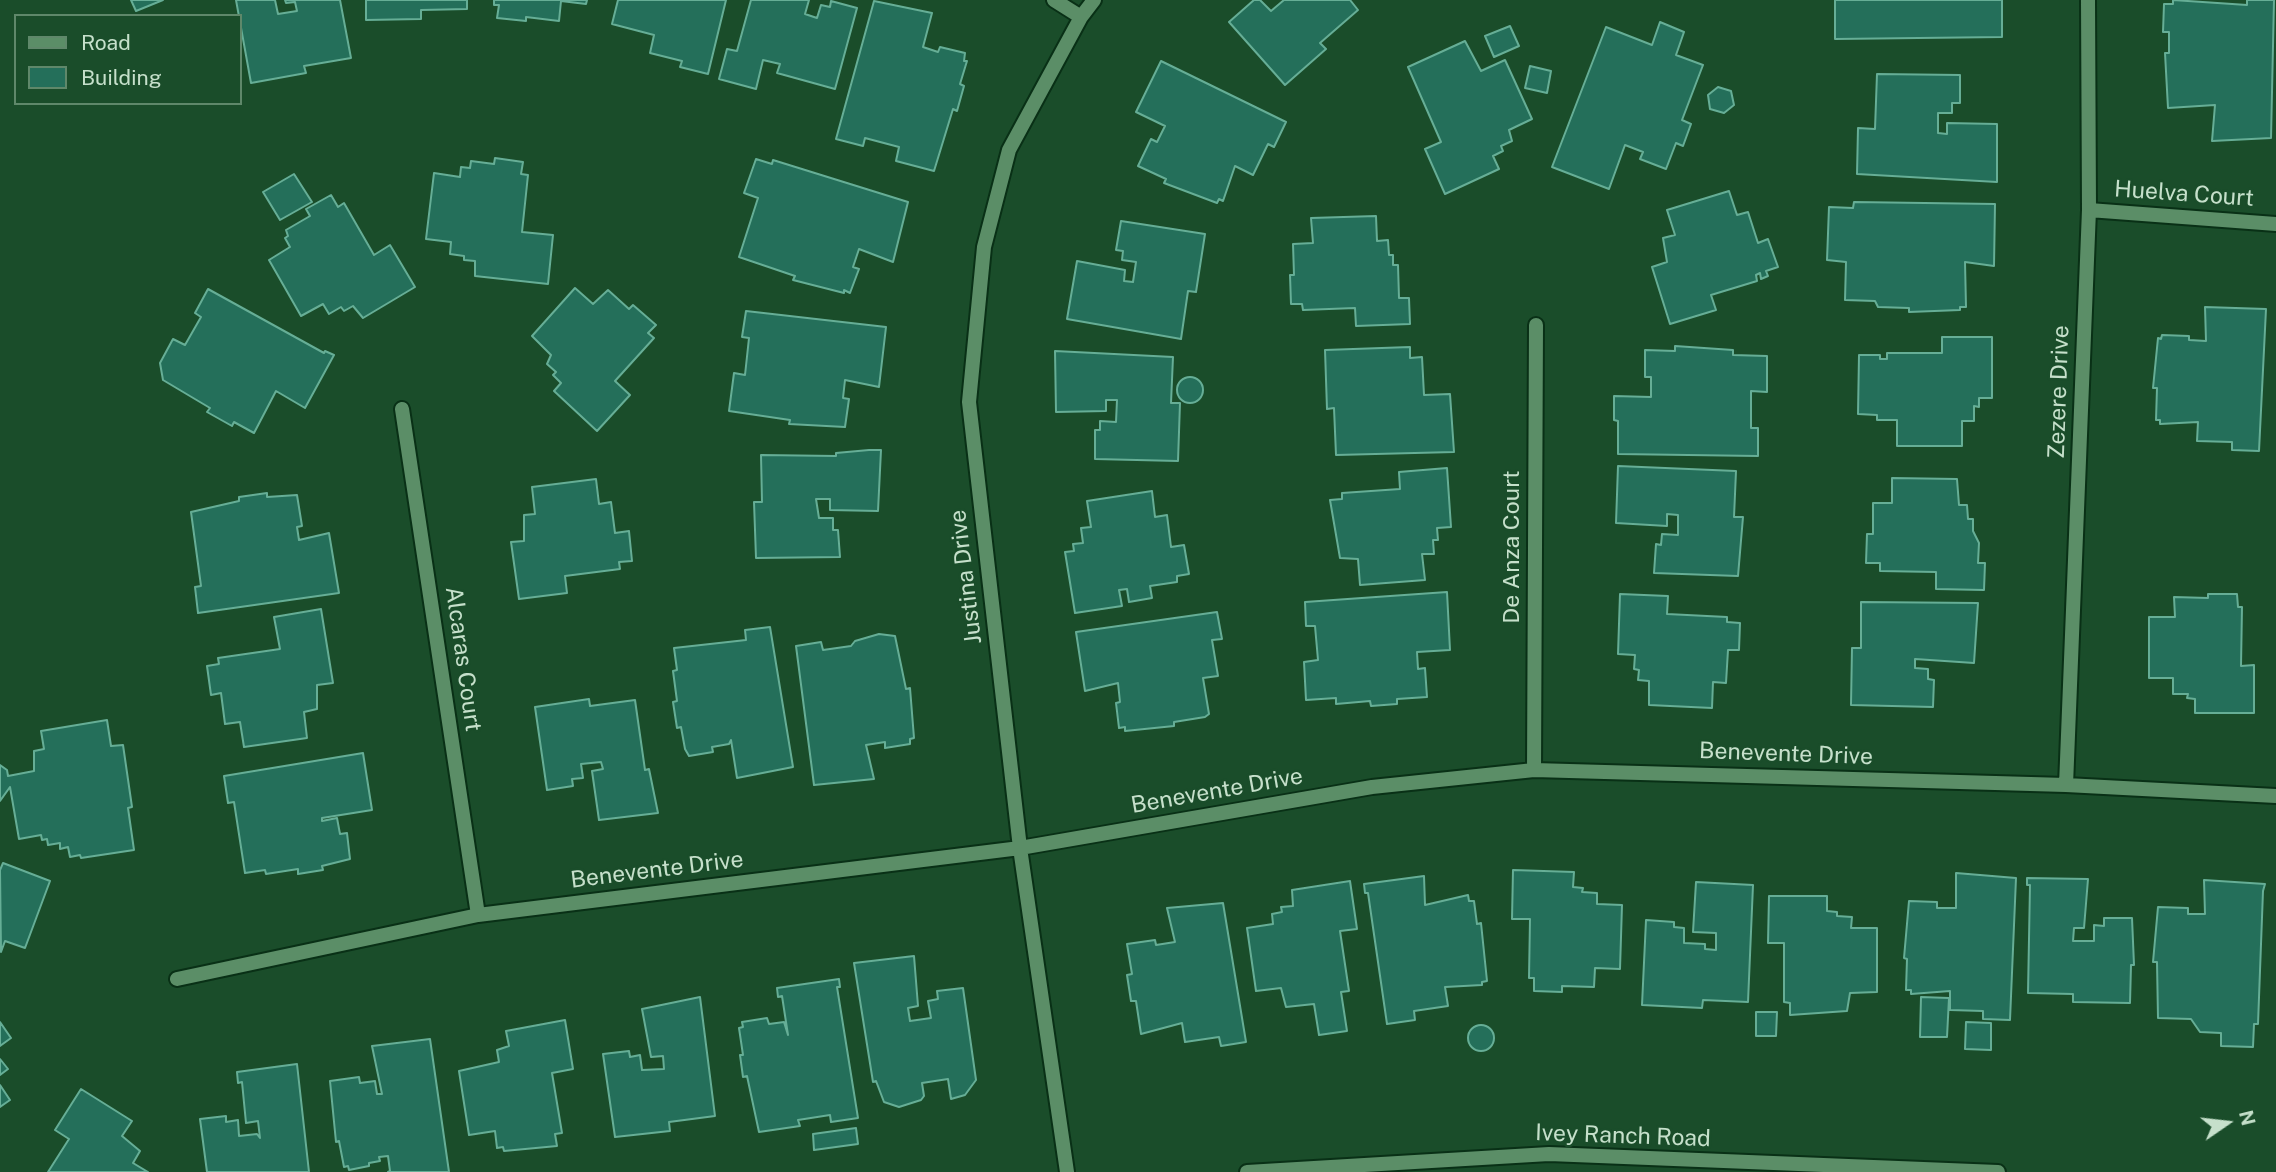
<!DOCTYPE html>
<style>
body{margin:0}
#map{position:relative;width:2276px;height:1172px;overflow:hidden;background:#1a4d2a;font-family:"Public Sans",sans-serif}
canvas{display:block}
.legend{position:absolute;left:14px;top:14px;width:228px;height:91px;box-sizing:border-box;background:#1a4d2a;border:2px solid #5f886a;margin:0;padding:9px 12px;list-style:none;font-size:21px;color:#c6e0cb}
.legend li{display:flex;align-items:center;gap:14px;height:35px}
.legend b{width:35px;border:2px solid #5f886a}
.north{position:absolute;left:2192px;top:1088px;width:70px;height:70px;-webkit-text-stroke:5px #1a4d2a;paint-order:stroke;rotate:76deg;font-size:19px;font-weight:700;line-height:28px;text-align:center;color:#c6e0cb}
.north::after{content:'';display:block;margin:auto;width:24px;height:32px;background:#c6e0cb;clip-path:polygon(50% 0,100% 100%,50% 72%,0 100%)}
</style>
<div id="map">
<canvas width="2276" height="1172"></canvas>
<ul class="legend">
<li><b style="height:9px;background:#5b8e67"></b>Road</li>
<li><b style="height:19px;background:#246f5a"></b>Building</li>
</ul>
<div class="north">N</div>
</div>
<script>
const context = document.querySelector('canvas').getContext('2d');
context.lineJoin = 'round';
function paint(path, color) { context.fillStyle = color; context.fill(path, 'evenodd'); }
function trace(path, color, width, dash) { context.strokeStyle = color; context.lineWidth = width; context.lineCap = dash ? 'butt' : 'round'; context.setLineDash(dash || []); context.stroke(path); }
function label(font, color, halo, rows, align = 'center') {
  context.font = font + ' "Public Sans",sans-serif'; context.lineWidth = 5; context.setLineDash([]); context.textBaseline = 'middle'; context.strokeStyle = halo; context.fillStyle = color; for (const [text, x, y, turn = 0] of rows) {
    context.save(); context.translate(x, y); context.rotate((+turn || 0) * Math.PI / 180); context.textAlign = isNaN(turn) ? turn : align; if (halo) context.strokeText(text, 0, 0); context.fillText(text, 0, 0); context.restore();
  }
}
const building = new Path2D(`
 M131 0H163L136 11Z
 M236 0H275L278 14 297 11 295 2 286 3 285 0H340L351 58 304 66 306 73 251 83Z
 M366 0H467V9L421 10V19L366 20Z
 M494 0H587L586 4 561 1 559 21 526 17V21L497 18 499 5H494Z
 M618 0H726L708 74 680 67 682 61 650 53 654 35 612 24Z
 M751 0H809L805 14 817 18 821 5 830 7 831 1 857 8 835 89 777 73 780 64 763 60 756 89 719 79 727 49 737 51Z
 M1254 0H1260L1271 11 1284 0H1350L1358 10 1320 43 1326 49 1285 85 1229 22Z
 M1835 0H2002V37L1835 39Z
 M2173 0 2247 5V0H2274L2271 138 2212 141 2215 105 2168 108 2165 53H2169V32H2163L2164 4H2173Z
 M874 1 932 13 923 47 938 52 940 47 965 53 964 61H967L960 84 964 86 957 111 953 109 934 171 896 161 899 147 865 138 863 146 836 139Z
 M1660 22 1684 32 1676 55 1703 65 1682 120 1691 124 1683 146 1676 143 1666 169 1640 159 1643 152 1625 145 1609 189 1552 167 1606 27 1652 45Z
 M1510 26 1519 46 1494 57 1485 36Z
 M1465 41 1481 71 1505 60 1532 119 1509 130 1512 141 1501 146 1503 151 1493 156 1499 169 1445 194 1425 149 1441 142 1408 67Z
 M1161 61 1286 122 1274 147 1268 144 1253 175 1235 166 1223 201 1219 199 1217 203 1164 183 1166 179 1138 166 1151 139 1157 142 1165 126 1136 112Z
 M1530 66 1551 71 1547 93 1525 88Z
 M1877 74 1960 75V103H1952V113H1938V133L1947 134V123L1997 124V182L1857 174 1858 128 1875 129Z
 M1718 87 1731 91 1734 105 1724 113 1710 109 1708 95Z
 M495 158 523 162 521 174 528 175 522 232 553 235 548 284 475 276V261L464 260V256L450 254 451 242 426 239 434 173 460 177 461 167 470 168 471 161 494 164Z
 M756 159 772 164 773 160 908 202 893 262 859 249 853 267 859 269 850 293 844 290V293L793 280 795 276 739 257 758 198 744 193Z
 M294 174 312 202 280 220 263 192Z
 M1729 191 1737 215 1748 212 1758 243 1768 239 1778 267 1766 271 1768 276 1761 279 1760 273 1756 275 1757 281 1711 295 1716 310 1670 324 1652 267 1667 262 1663 238 1675 235 1667 210Z
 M331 195 338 207 344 203 374 255 390 245 415 287 363 318 353 306 344 311 341 307 329 314 323 304 301 316 269 260 290 247 285 238 288 236 286 230 310 216 306 209Z
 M1854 202 1995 204 1994 266 1965 262 1966 307H1960V310L1909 312V308L1878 307 1875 301 1845 300 1846 262 1827 260 1829 207 1853 208Z
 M1376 216 1377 241 1388 240 1389 255H1393V265H1398L1399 298H1409L1410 324 1356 326 1355 308 1303 310 1302 304H1291L1290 275H1294L1293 244 1313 243 1311 218Z
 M1121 221 1205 234 1196 292 1188 291 1181 339 1067 319 1077 261 1125 270 1124 281 1133 282 1136 262 1122 260 1123 251 1116 250Z
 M575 288 593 304 608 290 629 309 633 305 656 325 648 333 654 338 615 381 630 395 597 431 554 391 561 383 553 375 556 372 547 364 551 355 532 336Z
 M208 289 324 353 325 351 334 355 305 408 276 391 254 433 234 422 232 426 207 412 210 408 163 380 160 363 173 339 185 345 201 317 195 313Z
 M2205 307 2266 309 2259 451 2232 450V442L2197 441 2198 422 2160 424V420H2156L2157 388H2153L2158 338 2161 339 2162 335 2189 336V340L2206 341Z
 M746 311 886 327 879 387 845 380 843 398 849 399 845 427 789 424 790 420 729 411 734 373 745 375 749 338 742 337Z
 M1942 337H1992V398H1979V407L1974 406V421H1962V446H1897V420H1877V415L1858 414 1859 355H1880V359H1887V353H1942Z
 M1675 346 1733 350V355L1767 356V392L1751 391V428H1758V456L1618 454V421L1614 420V396L1651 397V377H1645V350L1675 351Z
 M1410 347V358L1422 357 1424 395 1450 394 1454 452 1336 455 1334 408 1327 409 1325 350Z
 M1055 351 1173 357 1171 403H1180L1178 461 1095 459V430H1100V421L1116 422 1117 400H1106V411L1056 412Z
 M1177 390a13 13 0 1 1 26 0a13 13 0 1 1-26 0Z
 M869 450H881L878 511 830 510V499H816L819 518H833V530H838L840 557 756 558 754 502H762L761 455 836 456V453Z
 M1618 466 1736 471 1734 517H1743L1738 576 1654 573 1656 544 1661 545 1662 534 1678 535V515L1667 514V526L1616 523Z
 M1447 468 1451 527 1437 528 1438 540H1433L1434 554H1422L1425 580 1360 585 1358 559 1340 558 1330 500 1342 499V493L1400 489 1399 472Z
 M1892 478 1957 479 1959 505H1967L1968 519H1973V531L1979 543 1978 563H1985L1984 590 1936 589V572L1880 571V563H1866L1867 534H1873V503H1892Z
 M596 479 599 504 611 502 615 533 629 531 632 561 619 562 620 569 565 576 567 593 519 599 511 542 524 541V515L535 514 532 487Z
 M1152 491 1155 517 1167 515 1171 547 1184 545 1189 574 1177 576V582L1150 586 1152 598 1129 602 1127 589 1119 590 1122 606 1075 613 1065 552 1074 551 1073 544 1083 543 1081 528 1091 527 1087 501Z
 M267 493V497L297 495 302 526 297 527 299 540 329 533 339 593 198 613 195 587 201 586 191 512 239 501V497Z
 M1447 592 1450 650 1417 652 1418 669 1425 668 1427 697 1397 699V704L1371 706 1370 701 1336 704V698L1306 700 1304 662 1318 660 1315 626H1306L1305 602Z
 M1620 594 1668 596 1667 614 1727 617V622L1740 623 1739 650H1728L1726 683 1713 682 1712 708 1649 705V681L1638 680 1639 670 1634 669 1635 655 1618 654Z
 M2208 594H2237L2238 607H2242L2241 666 2254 665V713H2195V699L2187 698 2188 694H2173V678H2149V617H2175L2174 597 2208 598Z
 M1861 602 1978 603 1974 663 1915 659V668L1928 669V679L1934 680 1933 707 1851 705 1852 648H1861Z
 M321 609 333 683 317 685V709L304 712 307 738 244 747 240 722 225 724 221 693 211 695 207 666 219 664 218 658 280 649 274 617Z
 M1217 612 1222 639 1212 640 1218 676 1203 678 1209 714 1205 717 1174 722V726L1125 731V727L1119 728 1116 703 1120 702 1118 683 1085 691 1076 632Z
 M770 627 793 767 737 778 731 740 729 744 712 747 713 752 689 756 685 749 681 727 677 728 673 702 677 701 673 671 677 670 674 648 746 640 745 630Z
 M879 634 895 636 906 689 910 688 914 738 910 739V744L885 748V742L866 745 874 779 814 785 796 646 821 642 823 650 851 646 855 641Z
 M589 699 590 706 635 700 645 770 649 769 658 813 599 820 592 771 603 769 601 762 581 764 583 778 572 779 573 786 547 790 535 707Z
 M107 720 111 746 123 745 132 807 128 808 134 850 81 858 80 855 70 857 68 847 60 849V843L48 845 47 839 42 840 41 835 19 839 10 787 0 801V765L7 770 8 776 34 771V751L44 749 41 731Z
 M363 753 372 810 322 818V821L337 818 340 834 347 833 350 859 322 866 323 870 298 874V869L266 874 265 870 245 873 234 802 228 803 224 776Z
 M3 863 50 881 25 948 5 941 1 952 0 870Z
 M1513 870 1574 872 1573 887 1583 888 1582 892 1597 893V904L1622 905 1620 969 1595 968 1594 987 1562 986V992L1534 991V978H1529L1530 919H1512Z
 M1956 873 2016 878 2010 1020 1983 1019V1011L1950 1010V991L1911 994V990H1906L1907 959 1904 958 1909 901 1937 902V908H1956Z
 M1424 876 1425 905 1468 895 1469 901H1474L1477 924 1481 923 1487 981 1482 982V985L1445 987 1448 1006 1414 1011 1415 1020 1387 1024 1368 893H1365L1364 884Z
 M2027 878 2088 879 2084 928H2074L2073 941H2094V925L2104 926V918H2132L2134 965H2131L2130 1003 2073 1002V994L2028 993 2030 885H2027Z
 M2204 880 2265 884 2263 891 2258 1024H2254L2253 1047 2221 1046V1033L2200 1032 2191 1019 2158 1018 2157 962H2153L2158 907 2188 908V914H2205Z
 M1350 881 1357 929 1340 931 1349 991 1341 992 1347 1031 1319 1035 1314 1004 1286 1007 1281 988 1256 991 1247 928 1273 924 1272 914 1282 912 1281 907 1293 906 1292 890Z
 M1696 882 1753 885 1748 1002 1703 1000 1702 1008 1642 1005 1646 920 1674 922V927L1684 928V943L1705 944V949L1716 950V933L1693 932Z
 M1769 896H1827V911L1837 912V916L1852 917 1851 928H1877V992L1850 993 1847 1011 1790 1015V1003L1784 1002V943H1768Z
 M1223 903 1246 1042 1221 1046 1219 1037 1185 1042 1182 1023 1141 1034 1136 1001H1131L1127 975 1132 974 1127 944 1155 940 1156 945 1175 942 1167 908Z
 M914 956 918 1006 908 1008 910 1021 931 1018 928 1001 938 999 937 991 963 988 976 1080 965 1095 951 1099 948 1079 922 1083 924 1096 921 1100 899 1107 884 1102 876 1081 873 1082 854 963Z
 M839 979 840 987H837L858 1118 831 1122 830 1115 798 1120 800 1126 759 1132 747 1076 743 1077 740 1055H743L739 1028 743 1027 742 1022 767 1018 769 1024 784 1022 788 1035 782 996 778 997 777 988Z
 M700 997 715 1116 669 1122 670 1131 615 1137 603 1054 629 1051 630 1057 640 1055 642 1070 664 1069 663 1056 651 1057 642 1009Z
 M1921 997 1949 998 1947 1037H1920Z
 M1756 1012H1777L1776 1036H1756Z
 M565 1020 573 1069 552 1073 562 1133 555 1134 557 1146 504 1151 503 1147 497 1148 495 1131 469 1135 459 1071 499 1062 497 1050 509 1046 506 1031Z
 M0 1022 11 1038 0 1046Z
 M1966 1022 1991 1023V1050L1965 1049Z
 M1468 1038a13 13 0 1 1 26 0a13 13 0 1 1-26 0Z
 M430 1039 449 1172H388L390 1171 388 1156 379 1157 380 1161 369 1163V1166L349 1170 348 1166 344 1167 339 1141 336 1142 330 1081 359 1077 360 1083 375 1081 377 1094H382L372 1046Z
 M0 1059 8 1069 0 1075Z
 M297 1064 309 1172H207L200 1119 226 1116V1122L238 1120 239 1136 257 1134 260 1138 258 1121 246 1123 242 1082 238 1083 237 1072Z
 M0 1085 10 1100 0 1107Z
 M81 1089 132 1121 122 1136 140 1151 133 1163 148 1172H48L69 1139 55 1130Z
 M856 1128 858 1144 814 1150 813 1134Z`);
const minor = new Path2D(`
 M1054 0 1081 17
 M2089 210 2276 224
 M402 409 478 915
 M1534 770 1536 325
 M2066 785 2089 210 2088 0
 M177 979 478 915 1020 848 1372 787 1534 770 2066 785 2276 796
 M1067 1172 1020 848 969 402 984 247 1009 150 1081 17 1094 0`);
const tertiary = new Path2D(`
 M1247 1172 1549 1154 1998 1172`);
const streetNames = [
 ["Huelva Court",2184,194,4],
 ["Zezere Drive",2059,392,-88],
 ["De Anza Court",1512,547,-90],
 ["Justina Drive",966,577,-97],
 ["Alcaras Court",463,659,82],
 ["Benevente Drive",1786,754,2],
 ["Benevente Drive",1217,791,-10],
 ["Benevente Drive",657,870,-7],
 ["Ivey Ranch Road",1623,1136,2]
];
paint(building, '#246f5a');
trace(building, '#66ae96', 2);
trace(minor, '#093016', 18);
trace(tertiary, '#093016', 18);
trace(minor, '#5b8e67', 14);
trace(tertiary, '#5b8e67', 14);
label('23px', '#c6e0cb', '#1a4d2a', streetNames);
</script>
